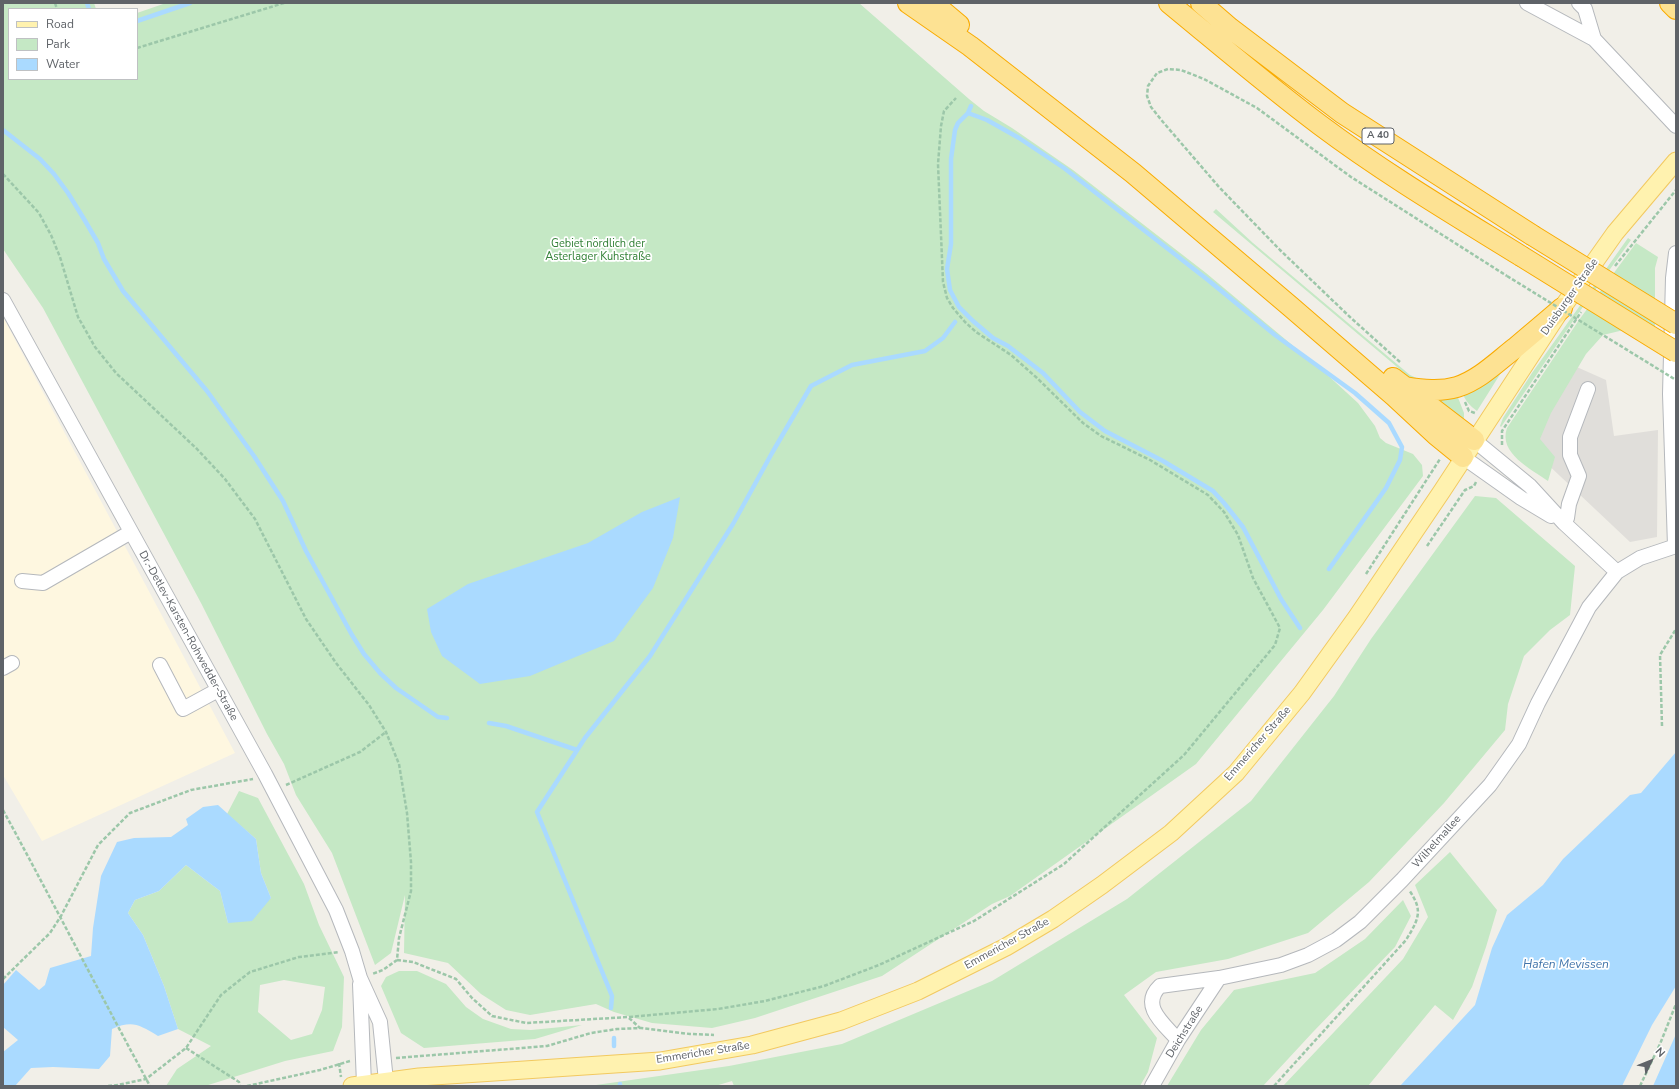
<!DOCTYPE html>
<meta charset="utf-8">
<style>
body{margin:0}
#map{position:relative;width:1679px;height:1089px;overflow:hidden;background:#f1efe8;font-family:"Nunito Sans",sans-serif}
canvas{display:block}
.frame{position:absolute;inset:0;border:4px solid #5f6368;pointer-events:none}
.legend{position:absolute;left:8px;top:8px;width:130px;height:72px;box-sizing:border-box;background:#fff;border:1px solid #bfc1c3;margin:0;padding:5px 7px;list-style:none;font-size:12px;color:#5f6368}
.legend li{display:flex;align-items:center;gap:8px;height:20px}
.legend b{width:20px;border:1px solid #bfc1c3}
.north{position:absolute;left:1631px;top:1041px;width:40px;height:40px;-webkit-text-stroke:3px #fff;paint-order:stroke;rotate:47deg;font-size:11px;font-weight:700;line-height:16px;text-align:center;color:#5f6368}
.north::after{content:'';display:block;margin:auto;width:14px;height:18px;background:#5f6368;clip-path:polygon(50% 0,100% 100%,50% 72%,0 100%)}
</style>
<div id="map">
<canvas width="1679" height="1089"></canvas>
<div class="frame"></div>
<ul class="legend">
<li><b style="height:5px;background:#fff2af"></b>Road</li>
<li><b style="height:11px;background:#c5e8c5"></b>Park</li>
<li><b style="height:11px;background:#aadaff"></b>Water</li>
</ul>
<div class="north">N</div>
</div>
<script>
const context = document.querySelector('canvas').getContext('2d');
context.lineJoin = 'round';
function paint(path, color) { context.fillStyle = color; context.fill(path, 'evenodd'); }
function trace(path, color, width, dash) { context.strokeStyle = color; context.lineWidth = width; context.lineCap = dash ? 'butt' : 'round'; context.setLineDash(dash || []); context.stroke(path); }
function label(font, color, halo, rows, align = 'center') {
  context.font = font + ' "Nunito Sans",sans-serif'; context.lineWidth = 3.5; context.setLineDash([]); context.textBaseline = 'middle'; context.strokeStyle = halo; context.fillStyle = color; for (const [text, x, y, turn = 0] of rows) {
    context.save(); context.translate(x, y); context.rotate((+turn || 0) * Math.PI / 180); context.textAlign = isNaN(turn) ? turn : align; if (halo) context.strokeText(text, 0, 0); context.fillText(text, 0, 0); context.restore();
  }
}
const commercial = new Path2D(`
 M3 317 235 753 42 841 3 775Z`);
const industrial = new Path2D(`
 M1570 364 1606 380 1614 436 1658 430 1657 537 1630 542 1525 443Z`);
const green = new Path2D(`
 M3 3H94L96 9H9V79H137V13L166 3H859L969 99 984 111 1012 128 1073 170 1206 273 1322 370 1358 403 1375 426 1380 438 1386 443 1413 454 1422 465 1423 476 1323 610 1196 764 1010 896 992 904 882 976 755 1018 712 1028 652 1023 614 1012 596 1004 530 1015 506 1010 481 994 448 963 404 953 405 895 391 953 375 965 332 853 296 795 284 764 267 734 201 603 43 308 3 249Z
 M1216 209 1253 243 1410 375C1423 382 1436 382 1450 380L1452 382C1437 385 1422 385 1409 377L1213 212Z
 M1628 238 1631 240 1575 318 1501 427 1500 426 1503 418 1532 373Z
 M1636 243 1658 257 1655 268V331L1632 328 1603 335 1586 354 1551 413 1540 439 1555 457 1548 481C1531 469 1498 453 1507 428L1579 320Z
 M1504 368 1477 411C1470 406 1466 401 1462 393Z
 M1457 395 1464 413V419L1435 399Z
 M1475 496 1496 498 1575 566 1570 615 1550 630 1524 656 1508 704 1505 730 1444 803 1369 882 1308 933 1228 959 1156 972 1124 995 1157 1038 1148 1072 1140 1086H734L732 1081 715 1086H589L729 1066 842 1044 992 981 1127 899 1251 801 1334 696 1371 639Z
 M239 791 258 798 304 884 319 925 344 977 342 1027 333 1051 285 1061 205 1086H166L177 1069 211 1046 178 1029 164 986 143 935 128 913 135 900 159 891 186 865 220 891 228 923 271 898 261 873 256 839 227 814ZM284 980 325 987 322 1010 312 1034 291 1040 258 1012 260 985Z
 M1450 852 1497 910 1486 947 1472 987 1453 1020 1435 1005 1368 1086H1283L1403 959 1428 917 1415 885Z
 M1403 900 1411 916 1395 947 1313 1032 1263 1086H1167L1201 1030 1234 990 1315 973 1365 939Z
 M399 971H417L446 984 466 1007 483 1019 511 1029 531 1030 582 1025 535 1039 424 1048 401 1033 381 986 386 977Z`);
const water = new Path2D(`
 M680 497 673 538 653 588 614 641 530 676 480 684 442 656 431 632 427 609 468 584 588 543 642 512Z
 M1676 752V986L1652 1025 1622 1086H1400L1475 1005 1492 948 1507 915 1543 885 1563 859 1630 795 1641 793Z
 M218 805 256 839 261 873 271 898 252 921 228 923 220 891 186 865 159 891 135 900 128 913 143 935 164 986 178 1029 158 1036C139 1025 133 1020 112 1029L110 1056 99 1069 53 1067 31 1068 15 1086H3V1052L18 1040 3 1027V985L16 970 39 990 45 985 50 968 91 956 93 928 101 876 117 842 134 838 171 837 188 825 186 819 203 807Z
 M1676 1034V1086H1653Z`);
const stream = new Path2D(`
 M87 3 89 9
 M137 21 190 3
 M971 106 968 113 958 123 955 130 951 159V244L947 269 950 290 959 307 973 321 993 338 1008 346 1043 373 1080 412 1105 431 1163 461 1213 491 1224 503 1243 527 1281 599 1300 628
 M968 113 987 120 1019 138 1064 168 1208 280 1275 335 1355 393 1389 423 1402 447 1400 460 1386 488 1329 569
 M3 130 40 159 54 174 68 193 84 219 98 243 104 259 123 291 207 391 254 456 283 501 306 551 352 635 364 654 380 673 396 688 438 717 447 718
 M489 723 506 726 577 750
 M611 1008 612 996 537 812 585 738 650 656 733 524 772 453 811 386 852 365 925 351 943 338 955 322
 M614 1038V1046
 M620 1086V1084`);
const path = new Path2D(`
 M55 3 57 9
 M137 48 284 3
 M3 174 39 213 51 235 60 257 78 317 95 347 116 373 197 449 225 479 255 519 306 619 336 663 369 705 386 732 399 764 407 813 411 862V891L399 938 397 960 383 970 372 974
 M1615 266 1676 190
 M1400 362 1351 318 1280 250 1219 187 1163 122 1151 107 1147 96 1148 86 1157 73 1168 69 1181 70 1204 79 1257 108 1351 177 1507 276
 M1465 402 1469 411 1475 413
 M1502 445V431L1581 312
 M1427 546 1465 490 1474 486 1476 482
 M1366 574 1440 459
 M1662 726 1660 655 1676 629
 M286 785 360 752 386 732
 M3 810C53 902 100 994 150 1086
 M397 960 413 962 456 979 472 998 492 1016 526 1023 629 1017 718 1009 765 1001 824 986 879 965 974 921 1064 864 1184 755 1275 645 1280 628 1253 578 1238 535 1224 512 1208 495 1150 460 1101 436 1083 423 1037 378 1011 355 976 332 965 322 953 308 947 298 943 282 938 164 941 126 944 111 956 98
 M3 979 50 933 61 916 98 845 130 813 191 790 253 779
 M629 1018 640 1028
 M186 1048 239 1082 240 1086
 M396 1058 547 1046 591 1033 617 1029 641 1028 690 1034 714 1035
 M339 1063 341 1077
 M108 1086 118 1085 146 1079 186 1048 221 995 250 972 299 957 339 952
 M247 1086 320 1070 350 1061
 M1274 1086 1406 940C1418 920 1424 911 1409 890
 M1640 1086 1660 1044 1676 1004`);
const minor = new Path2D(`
 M1527 3 1594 39 1676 126
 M1579 3 1585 9 1594 39
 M3 300 265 774 336 910 352 951 360 978 380 1022 386 1081
 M1474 440 1530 486 1564 523 1617 572
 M1463 457 1521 498 1551 516
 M1564 523 1567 518 1569 504 1579 476 1570 455V437L1588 389
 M1675 546 1670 394 1673 278 1676 253
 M22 581 43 583 131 532
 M160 665 183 709 218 690
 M3 668 12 663
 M360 984 364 1084
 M1178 1040C1165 1025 1139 1006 1160 986L1219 978 1281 965 1308 955 1336 940 1360 922 1402 880 1490 785 1519 744 1538 703 1589 607 1617 572 1640 558 1676 546
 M1152 1086 1178 1040 1219 978`);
const major = new Path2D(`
 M352 1086 419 1077 660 1061 752 1045 841 1021 918 991 1006 947 1053 919 1102 885 1171 833 1236 773 1302 693 1356 618 1442 491 1562 308 1615 233 1676 161`);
const highway = new Path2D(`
 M908 3 970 46 1133 173 1291 307 1394 396 1436 435 1463 457
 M933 3 959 25
 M1169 3C1219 44 1268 86 1320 125 1384 173 1453 214 1521 256
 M1201 3 1230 28 1342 113 1532 235
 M1670 3 1676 9
 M1393 378 1474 440
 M1405 387C1423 390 1440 392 1457 387 1479 380 1497 362 1515 348 1530 335 1546 322 1562 308`);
const pathBridge = new Path2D(`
 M1507 276 1676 380`);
const highwayBridge = new Path2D(`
 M1532 235 1676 324
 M1521 256 1676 352`);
const shields = [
 [1378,136,32]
];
const shieldNames = [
 ["A 40",1378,136]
];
const parkNames = [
 ["Gebiet nördlich der",598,244],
 ["Asterlager Kuhstraße",598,257]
];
const streetNames = [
 ["Duisburger Straße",1570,297,-55],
 ["Dr.-Detlev-Karsten-Rohwedder-Straße",188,636,61],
 ["Emmericher Straße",1258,744,-49],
 ["Wilhelmallee",1437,842,-48],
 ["Emmericher Straße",1007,944,-29],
 ["Deichstraße",1185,1032,-58],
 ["Emmericher Straße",703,1053,-9]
];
const waterNames = [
 ["Hafen Mevissen",1566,965]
];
paint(commercial, '#fef7e0');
paint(industrial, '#e0deda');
paint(green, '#c5e8c5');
paint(water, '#aadaff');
trace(stream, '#aadaff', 4.5);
trace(minor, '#b5b8bc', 16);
trace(major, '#f2c960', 19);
trace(highway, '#f9ab00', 22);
trace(path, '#9cc7a9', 2.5, [4, 2]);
trace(minor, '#fff', 14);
trace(major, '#fff2af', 17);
trace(highway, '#fde293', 20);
trace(highwayBridge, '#f9ab00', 22, []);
trace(pathBridge, '#9cc7a9', 2.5, [4, 2]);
trace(highwayBridge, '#fde293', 20);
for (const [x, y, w] of shields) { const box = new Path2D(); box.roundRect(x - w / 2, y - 8, w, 16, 3); context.fillStyle = '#fff'; context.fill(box); trace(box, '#5f6368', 1); }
label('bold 10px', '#5f6368', null, shieldNames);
label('11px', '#348238', '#fff', parkNames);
label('11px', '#5f6368', '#fff', streetNames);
label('italic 12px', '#4174aa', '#fff', waterNames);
</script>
